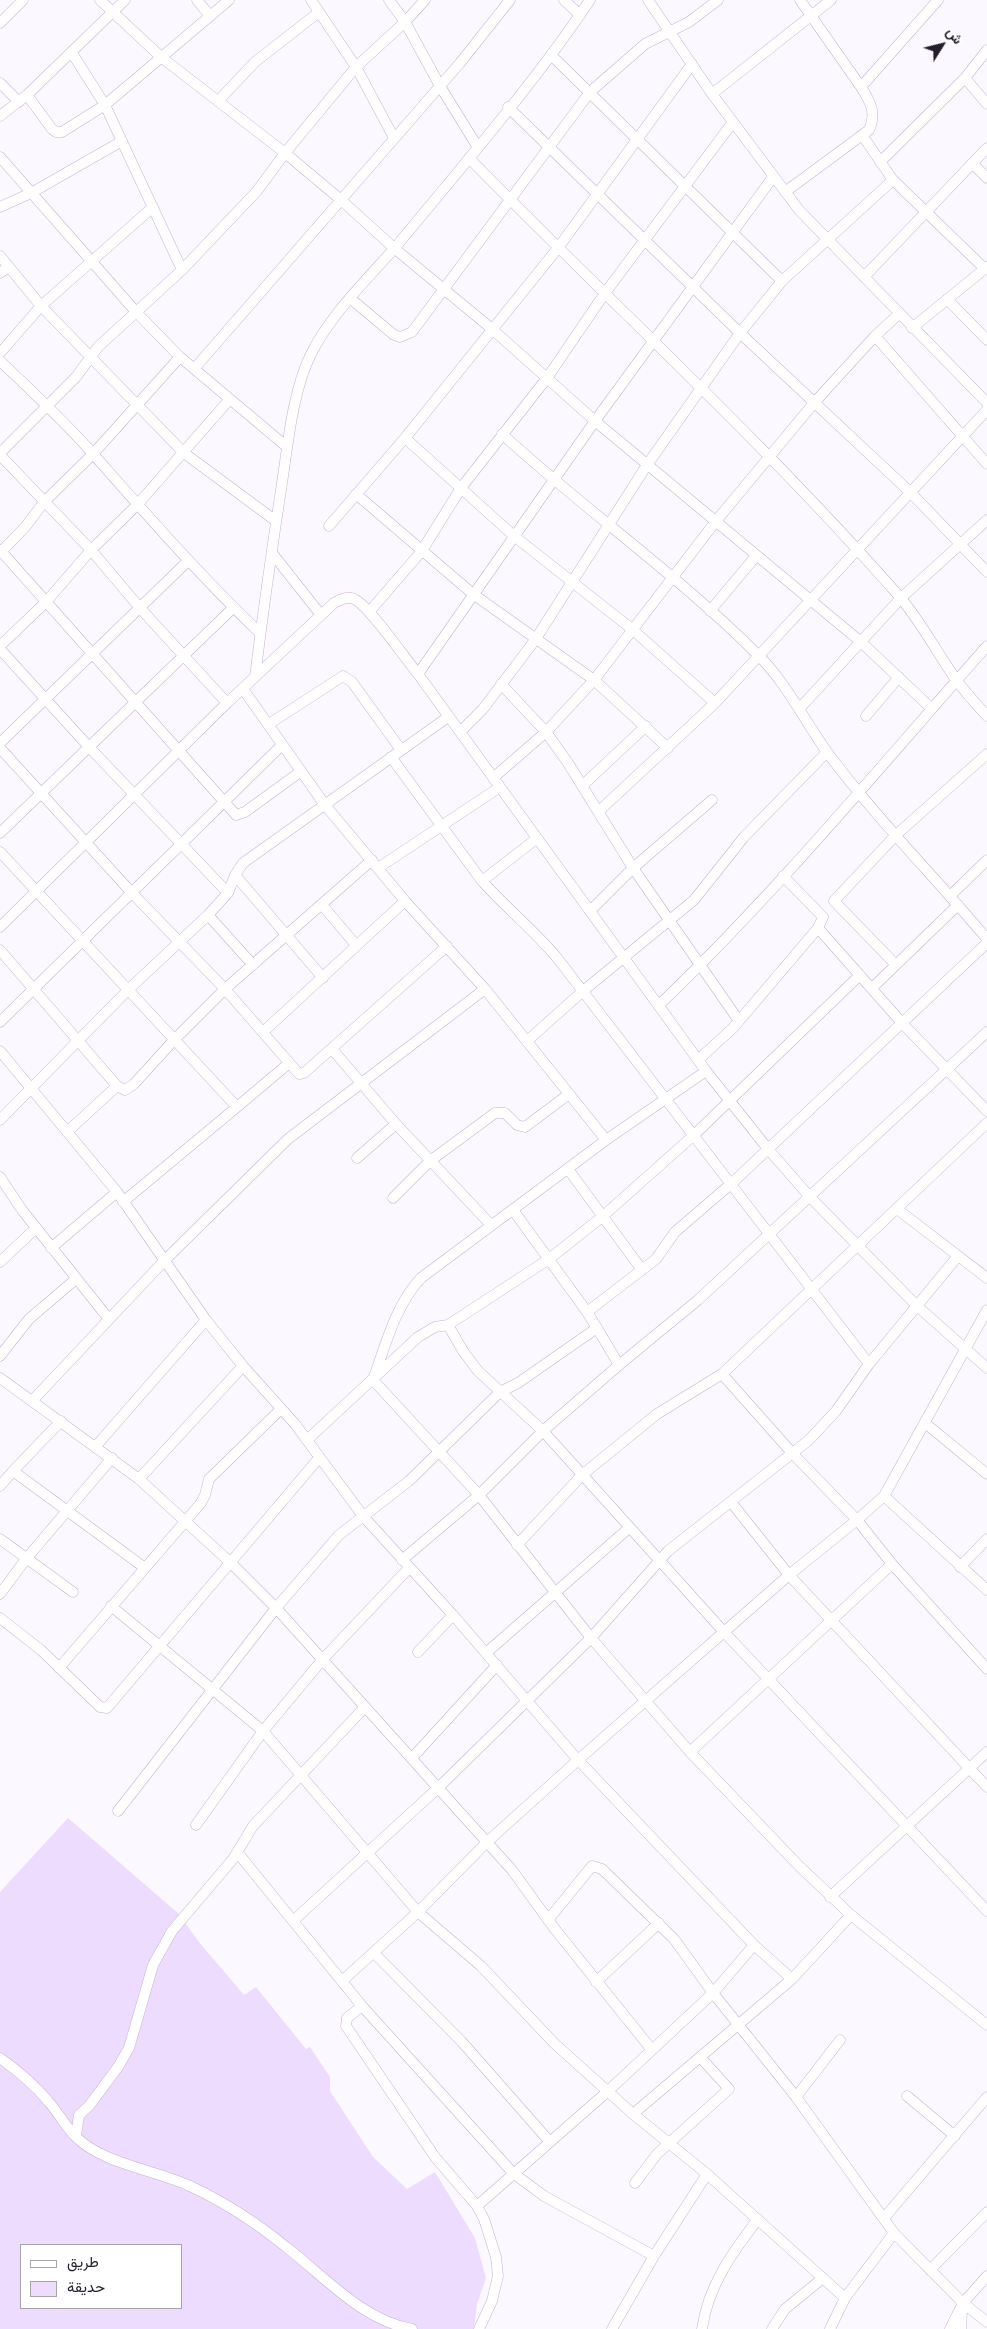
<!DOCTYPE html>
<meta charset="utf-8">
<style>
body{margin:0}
#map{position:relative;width:987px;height:2329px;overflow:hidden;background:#fbf8ff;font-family:Figtree,Vazirmatn,sans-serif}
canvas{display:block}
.legend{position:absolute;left:20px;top:2244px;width:162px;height:65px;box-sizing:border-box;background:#fff;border:1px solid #a7a5a9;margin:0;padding:6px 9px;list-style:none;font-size:15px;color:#241e29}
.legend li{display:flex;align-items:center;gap:10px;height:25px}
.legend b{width:25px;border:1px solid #a7a5a9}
.north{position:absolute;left:917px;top:20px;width:50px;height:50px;-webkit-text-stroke:4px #fff;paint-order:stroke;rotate:54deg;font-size:14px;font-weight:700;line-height:20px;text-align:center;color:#241e29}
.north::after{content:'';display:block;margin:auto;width:18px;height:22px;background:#241e29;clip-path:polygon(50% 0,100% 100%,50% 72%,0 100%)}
</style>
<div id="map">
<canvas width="987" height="2329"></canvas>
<ul class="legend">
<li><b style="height:6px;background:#fff"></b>طريق</li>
<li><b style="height:14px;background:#eedcfe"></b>حديقة</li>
</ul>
<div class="north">ش</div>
</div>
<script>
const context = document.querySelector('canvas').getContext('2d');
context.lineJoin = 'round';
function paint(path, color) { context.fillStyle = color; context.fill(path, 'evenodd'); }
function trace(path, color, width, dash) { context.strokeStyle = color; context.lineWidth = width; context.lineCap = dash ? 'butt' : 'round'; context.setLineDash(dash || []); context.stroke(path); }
const green = new Path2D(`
 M68 1818 179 1914 199 1942 244 1995 256 1987 306 2049 310 2047 330 2077V2091L373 2157 407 2189 435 2172 475 2238 486 2278 477 2304 474 2329H0V1892ZM21 2245H181V2308H21Z`);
const minor = new Path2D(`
 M100 0 161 57 285 153 340 199 394 248 492 329 595 421 861 642 931 708
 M197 0 210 16
 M311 0 356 67 394 138
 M389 0 405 22 440 86 477 146
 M564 0 580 15
 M648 0 712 94 799 210 987 403
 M800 0 861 87
 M0 23 23 0
 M72 53 105 105 182 270
 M551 55 782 281
 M965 78 987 104
 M0 83 19 102
 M712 94 831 0
 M27 95 52 129 56 132H62L105 105 229 0
 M219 100 255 62 319 12
 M508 107 740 333 910 492 987 572
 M0 116 27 95 125 0
 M862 135 893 180 985 269
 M0 157 137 313 180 357 287 447
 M469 158C612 304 764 442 899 596 920 620 936 651 955 678 964 691 976 704 987 716
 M880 162 965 78 987 50
 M973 164 987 178
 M785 192 869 130C877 113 870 101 861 87L938 0
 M0 207 31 193 122 141
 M0 256 41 306 184 453 276 521
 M0 273 8 267
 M864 277 987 148
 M351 299 394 335 400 337 412 332 590 92 645 44 689 22 718 0
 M947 299 987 340
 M912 328 987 267
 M875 336 899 314
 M0 353 41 306 153 207
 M0 361C32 391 65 422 94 455 148 516 201 577 260 633
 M194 369 460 63 510 0
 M502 434C585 510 678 575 757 654 786 682 804 720 827 752 876 818 934 876 987 939
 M405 438 514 536 633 630 715 703 598 812
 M0 453 76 377 98 347 182 270 257 191 285 153 356 67 405 22 425 0
 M0 455 91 550 140 608 227 703
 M356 494 473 594 594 680 668 748
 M329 526 405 438 558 248 692 64
 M0 550 236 815 245 812 300 772
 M0 553 26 526 44 502 93 454 180 357
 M272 553 321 615
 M710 611 756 556
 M369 612 421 552 461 488 547 378 605 293 733 122
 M0 646 46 602 91 550 137 505 229 400
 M0 649 89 747 228 893
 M418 674 595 421 773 177
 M255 677C263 612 272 548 282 483 288 443 293 390 311 354 332 312 369 278 399 243 464 164 533 85 590 0
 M501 684 546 732 568 763 633 868 739 1021
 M243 689 325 805 405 901 485 989 606 1140
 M715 703 987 410
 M799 709 901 598 987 520
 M866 716 899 677
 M269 724 343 676 352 682 401 750
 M460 732 483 709 535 640 647 465 740 333 782 281 893 180
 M0 743 188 561
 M0 748 132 893 225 989 299 1074 304 1073 447 946
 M391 757 482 881C507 909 535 931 558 959L869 1364
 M493 778 546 732 594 680 716 521 814 403 875 336 987 464
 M582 786 646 726
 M0 833 233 608
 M0 852 237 1107 288 1064
 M378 868 500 787
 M235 875 323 978
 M783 876 823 917 818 928 902 1023 987 1111
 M482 881 536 839
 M950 896 987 860
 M322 905 356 945
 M590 911 633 868 712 800
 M208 915 253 965
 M0 927 227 703 334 603C341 599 349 595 356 600 372 610 404 657 418 674L706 1071 768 1149 810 1197 916 1305 987 1368
 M0 950 117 1086 125 1090 134 1084 174 1040 225 989 372 860
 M896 965 834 901 896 835 987 754
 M872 988 958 905
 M659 1005C776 893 880 767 987 646
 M0 1022 282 745
 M263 1032 405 901
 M527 1041 583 991 694 900 744 837 827 752
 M332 1049 396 1124 491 1225
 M0 1051 117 1192 206 1320 243 1366 295 1424 363 1516 453 1615 578 1760 754 1945 792 1979
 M698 1060 733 1028 818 928
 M706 1071 606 1140 421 1278C395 1306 386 1344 373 1380L479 1495 591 1638 690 1752 799 1866 851 1915 987 2025
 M0 1120 128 990 208 915 228 893 235 875 243 863 448 717
 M67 1132 117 1086
 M357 1158 396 1124
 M568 1169 642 1270
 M0 1177 22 1210 108 1318
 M393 1198 430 1161 495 1113H505L517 1125 525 1127 569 1094
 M123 1202 237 1107
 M897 1209 987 1278
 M513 1210 587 1312
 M51 1248 117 1192
 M0 1262 36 1228
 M448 1325 549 1259 602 1217 694 1135 860 975
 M597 1328 619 1365
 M0 1356 29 1319 76 1279
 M722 1374 793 1454 857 1520 892 1564 987 1669
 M0 1378 139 1479 232 1564 276 1608 512 1870 554 1928 652 2050
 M32 1401 165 1260 288 1139 485 989
 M61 1421 13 1471 145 1568
 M925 1423 987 1474
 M307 1440 418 1337 435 1327 448 1325 463 1351 478 1371 543 1431 724 1632 987 1911
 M96 1446 206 1320
 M139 1479 243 1366
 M0 1486 13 1471
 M884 1496 987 1590
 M731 1502 789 1575 987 1787
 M0 1539 73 1592
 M517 1545 582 1475 657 1414 722 1374 987 1123
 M402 1560 479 1495 543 1431 619 1365 698 1300 987 1032
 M960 1567 987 1539
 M0 1594 26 1559 112 1458
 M111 1606 263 1731 418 1912 481 1966 555 2044 633 2114 707 2174 845 2298
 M0 1618 41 1650 100 1707 107 1708 319 1458
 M418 1652 453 1615
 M486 1653 629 1528
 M59 1668 201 1503 205 1495 209 1479 281 1409
 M690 1752 892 1564
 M412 1758 497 1665
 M118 1811 276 1608 339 1535 409 1481 500 1392 518 1383 597 1328 587 1312 656 1259 675 1232 732 1183 987 943
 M196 1825 263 1731 323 1659 409 1568
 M237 1852 362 2006 513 2173 544 2196 654 2256
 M830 1897 987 1752
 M548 1920 592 1866 602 1869 674 1939 713 1993 796 2097 894 2233 963 2303 987 2322
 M293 1921 438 1788 591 1638 668 1551 809 1440 836 1411 869 1364 958 1256
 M374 1953 462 2042 550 2142
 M342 1981 418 1912 487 1842 578 1760 789 1575 857 1520 884 1496 987 1310
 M596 1982 659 1923
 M362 2006 347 2018 346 2026 435 2157 477 2206 484 2219 496 2257 498 2276 492 2301 479 2329
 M0 2058C17 2070 34 2084 48 2101 58 2112 65 2126 76 2137 103 2164 156 2170 190 2186 224 2202 258 2224 286 2247 325 2277 362 2320 412 2329
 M907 2096 955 2136
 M796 2097 840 2040
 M633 2114 792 1979 851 1915
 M76 2136 79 2115 89 2106 118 2067 129 2048 153 1965 172 1931 233 1859 253 1826 365 1707
 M635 2183 657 2154 729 2089 701 2058
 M477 2206 607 2092 713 1993 754 1945
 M884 2218 987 2097
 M930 2270 987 2212
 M612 2329 654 2256 707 2174
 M702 2329C708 2286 732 2253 758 2219
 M772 2329 785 2309 823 2278
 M830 2329 845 2298 894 2233
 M950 2329 963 2303 987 2276
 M961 2329 962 2310`);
paint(green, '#eedcfe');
trace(minor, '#c3b3d1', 11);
trace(minor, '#fff', 10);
</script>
